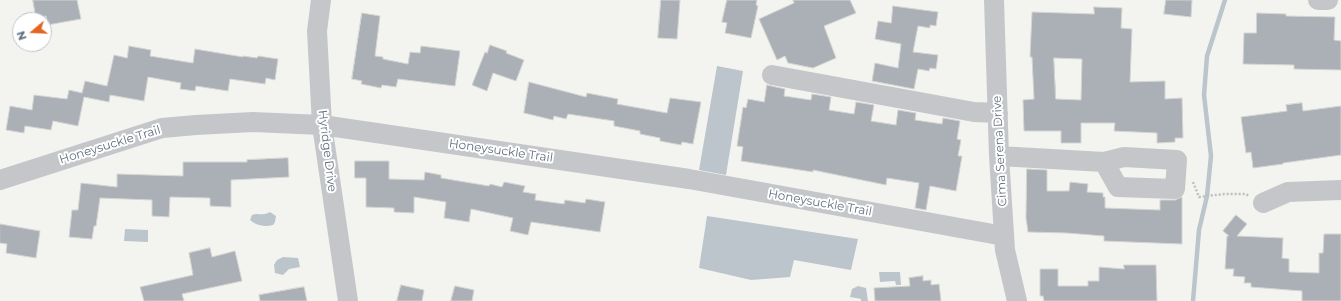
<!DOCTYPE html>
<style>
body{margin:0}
#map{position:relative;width:1341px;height:301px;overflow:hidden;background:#f3f4ef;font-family:Montserrat,sans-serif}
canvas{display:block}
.north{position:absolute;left:12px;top:12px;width:40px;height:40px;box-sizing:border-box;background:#fff;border:1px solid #c1c6cd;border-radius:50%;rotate:251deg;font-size:11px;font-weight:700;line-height:16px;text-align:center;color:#637081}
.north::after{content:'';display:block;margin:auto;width:14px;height:18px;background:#e26521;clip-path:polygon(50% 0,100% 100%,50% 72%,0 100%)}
</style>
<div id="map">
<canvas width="1341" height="301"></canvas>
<div class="north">N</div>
</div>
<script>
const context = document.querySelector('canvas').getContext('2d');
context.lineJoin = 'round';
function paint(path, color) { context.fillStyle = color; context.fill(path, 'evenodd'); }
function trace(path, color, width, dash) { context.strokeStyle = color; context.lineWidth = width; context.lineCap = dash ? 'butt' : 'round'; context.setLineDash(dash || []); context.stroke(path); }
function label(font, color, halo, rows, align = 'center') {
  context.font = font + ' Montserrat,sans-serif'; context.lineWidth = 4; context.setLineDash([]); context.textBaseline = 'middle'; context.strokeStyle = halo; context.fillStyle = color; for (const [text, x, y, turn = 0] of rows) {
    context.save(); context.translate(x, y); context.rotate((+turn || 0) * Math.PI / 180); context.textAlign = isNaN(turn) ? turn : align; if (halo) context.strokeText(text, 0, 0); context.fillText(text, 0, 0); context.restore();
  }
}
const water = new Path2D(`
 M717 66 743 71 726 175 699 170Z
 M270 212 276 216 275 222 273 225C264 227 257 226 250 220L252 215C259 212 260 217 270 212Z
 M707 216 858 239 851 270 794 260 790 277 751 280 699 268Z
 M125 229 148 230V242L124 241Z
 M283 257 298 258 300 267 289 269 283 275 275 273 274 265 277 260Z
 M879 272H900L901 285H896L895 281 880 282Z
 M858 286 866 288 868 301H861V299L850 297 852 289Z`);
const stream = new Path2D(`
 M1193 301 1199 230 1207 196 1211 156 1204 95 1207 56 1225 0`);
const building = new Path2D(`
 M33 0H77L81 19 47 25 46 16 36 18Z
 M661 0H680L677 39 658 38Z
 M727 0H757L756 5 758 6 751 38 725 33 727 23 722 22Z
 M793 0H850L856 13 824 26 836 58 813 68 788 63 785 56 777 60 759 19 794 3Z
 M1166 0H1192L1191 17 1164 14Z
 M893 6 938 12 936 26 930 25V28L918 26 913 52 938 55 936 69 930 68 929 71 918 69 914 89 872 81 875 63 898 68 901 44 875 39 878 21 891 23Z
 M1094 7 1122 8 1121 28 1132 29 1130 82 1165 81V99L1182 98 1183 138H1175V142L1157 143V133L1114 131 1115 123H1081V143H1061V131H1024L1023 100 1034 99 1032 57H1030L1032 12 1094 14ZM1054 58 1082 59 1081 100 1056 99Z
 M362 13 380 16 375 56 383 57V59L408 64 410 52 420 53 421 46 460 51 455 86 398 79 396 87 382 85 381 88 361 84 362 81 352 79Z
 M1257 13 1286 14V16L1335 17 1334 40 1341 41V70L1294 69V65L1243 64 1244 33H1256Z
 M490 45 507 51 506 53 524 60 516 81 493 73 487 91 472 85 485 52 487 53Z
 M129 46 151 50 150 56 193 63 195 49 243 57V56L257 58 258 56 278 59 275 80 266 78 265 84 230 79 228 91 196 86 195 91 180 89 181 83 148 77 144 101 110 95 109 102 84 97 78 126 53 121 51 130 25 126 24 133 6 130 10 106 32 110 34 95 67 99 69 90 82 93 85 81 107 86 114 55 127 58Z
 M529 82 586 97 587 93 618 99 617 104 667 113 670 98 701 102 693 144 682 142 681 145 660 141V138L640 134V131L614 126V121L568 114 566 119 554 116 553 120 524 113Z
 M767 85 785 89 784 96 811 100 812 94 831 97 829 110 854 114 856 102 874 105 871 121 896 125 898 110 916 113 915 120 942 124 943 118 960 121 957 139 961 140 958 156H962L956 191 930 186 926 210 915 208 919 183 887 178 886 185 813 170V172L741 161 743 147 737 146 743 107 746 108 748 99 764 102Z
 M1302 103 1303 111 1341 106V155L1283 163V164L1253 168 1251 152 1246 153 1241 117 1287 111 1286 105Z
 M288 158 289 177 231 180V207L210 206V198L170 197 169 217 152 216V200L100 198 96 226H94L92 239 69 237 72 210H78L81 183 117 187V174L183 176V162H247V160Z
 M355 161H389V179L424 180 425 172 441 175V178L489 186 490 184 502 187 504 182 525 186 523 192 536 194 535 200 564 204 565 200 585 203 586 199 605 202 600 232 531 222 528 235 510 231 513 218 471 209 469 222 444 218 446 202 414 197V213L394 212V208L366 207V178H355Z
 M1027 169 1047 170V191H1069L1070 182 1088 184 1087 192 1103 193V197H1105V208L1160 210V200H1175L1182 197V244L1104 241V236L1067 233 1028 232 1026 218Z
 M1236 215 1247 224 1237 236 1283 238 1282 258 1289 259V272L1319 273V253H1323L1324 234H1341V301H1302V291L1251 287V283H1244L1245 277 1233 276 1234 269H1225L1227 236H1229L1223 231Z
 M0 224 40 231 36 258 6 253 7 244 0 243Z
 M210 248 212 257 235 251 242 281 182 294 184 301H144L140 287 193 275 189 253Z
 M1124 265H1156L1157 301H1044L1043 296H1040V269H1058V286H1088V281H1099V267L1124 269Z
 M923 276V281L931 280V285L939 284 941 301H875L874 288 910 286 909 278Z
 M401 285 424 290 422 301H397Z
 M455 286 474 290 472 301H451Z
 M304 287 307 301H260L259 295Z`);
const path = new Path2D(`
 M1193 182 1199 197 1224 194H1246L1249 196`);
const minor = new Path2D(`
 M321 0 317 31 322 125 348 301
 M994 0 999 156 1005 250 1017 301
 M1318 0H1328
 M772 75 974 112 998 113
 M999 156 1104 162 1118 187 1175 189 1177 160 1124 157 1104 162
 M0 180 162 128 196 125 253 122 322 125 689 179 1004 236
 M1263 203 1288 192 1341 190`);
const streetNames = [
 ["Honeysuckle Trail",110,145,-17],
 ["Hyridge Drive",327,151,83],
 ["Honeysuckle Trail",501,151,8],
 ["Cima Serena Drive",1000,151,-93],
 ["Honeysuckle Trail",820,203,10]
];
paint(water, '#bcc5cb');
trace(stream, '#bcc5cb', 4.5);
paint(building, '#aab0b6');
trace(building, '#d4d5d2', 1);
trace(path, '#bdbec0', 2.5, [2, 2]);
trace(minor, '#c4c6ca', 20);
label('12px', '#637081', '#fff', streetNames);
</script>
